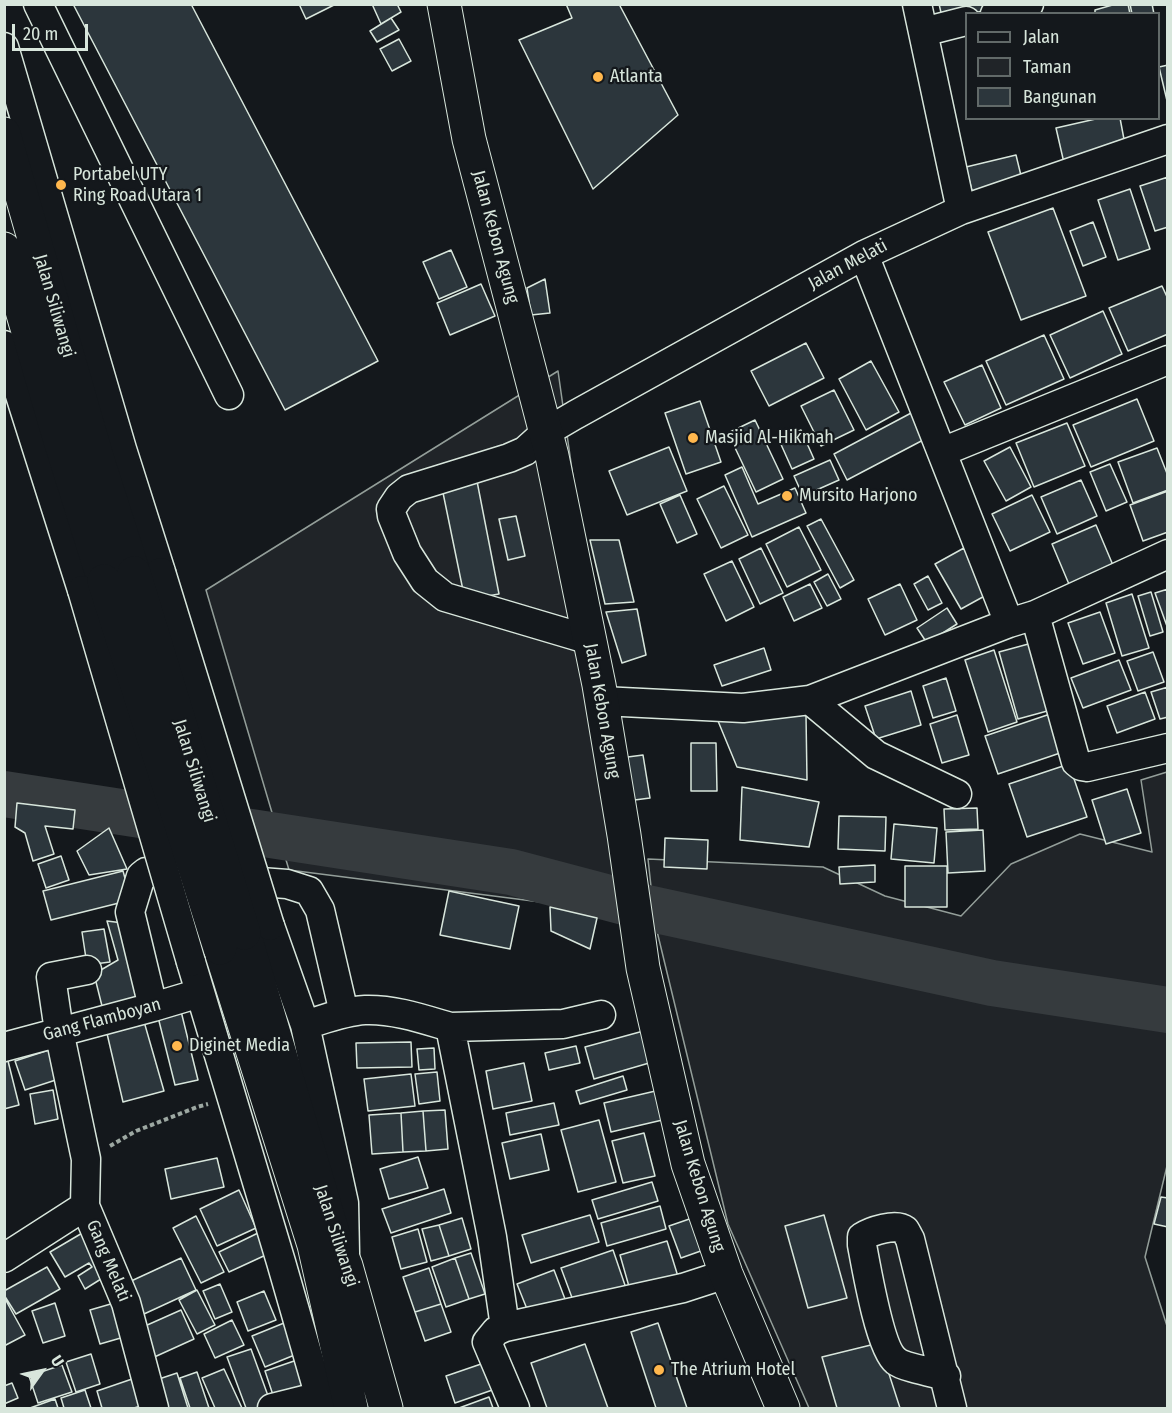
<!DOCTYPE html>
<style>
body{margin:0}
#map{position:relative;width:1172px;height:1413px;overflow:hidden;background:#14181c;font-family:"Fira Sans Condensed",sans-serif}
canvas{display:block}
.frame{position:absolute;inset:0;border:6px solid #d8e6dc;pointer-events:none}
.legend{position:absolute;left:965px;top:12px;width:195px;height:108px;box-sizing:border-box;background:#14181c;border:2px solid #626a69;margin:0;padding:8px 10px;list-style:none;font-size:18px;color:#d8e6dc}
.legend li{display:flex;align-items:center;gap:12px;height:30px}
.legend b{width:30px;border:2px solid #626a69}
.north{position:absolute;left:12px;top:1341px;width:60px;height:60px;-webkit-text-stroke:4px #14181c;paint-order:stroke;rotate:57deg;font-size:16px;font-weight:700;line-height:24px;text-align:center;color:#d8e6dc}
.north::after{content:'';display:block;margin:auto;width:21px;height:27px;background:#d8e6dc;clip-path:polygon(50% 0,100% 100%,50% 72%,0 100%)}
.scale{position:absolute;left:12px;top:24px;width:76px;height:27px;box-sizing:border-box;border:3px solid #d8e6dc;border-top:0;padding-left:8px;font-size:18px;line-height:21px;white-space:nowrap;color:#d8e6dc;-webkit-text-stroke:4px #14181c;paint-order:stroke}
</style>
<div id="map">
<canvas width="1172" height="1413"></canvas>
<div class="frame"></div>
<ul class="legend">
<li><b style="height:8px;background:#14181c"></b>Jalan</li>
<li><b style="height:16px;background:#202428"></b>Taman</li>
<li><b style="height:16px;background:#2c363c"></b>Bangunan</li>
</ul>
<div class="north">U</div>
<div class="scale">20 m</div>
</div>
<script>
const context = document.querySelector('canvas').getContext('2d');
context.lineJoin = 'round';
function paint(path, color) { context.fillStyle = color; context.fill(path, 'evenodd'); }
function trace(path, color, width, dash) { context.strokeStyle = color; context.lineWidth = width; context.lineCap = dash ? 'butt' : 'round'; context.setLineDash(dash || []); context.stroke(path); }
function label(font, color, halo, rows, align = 'center') {
  context.font = font + ' "Fira Sans Condensed",sans-serif'; context.lineWidth = 4.5; context.setLineDash([]); context.textBaseline = 'middle'; context.strokeStyle = halo; context.fillStyle = color; for (const [text, x, y, turn = 0] of rows) {
    context.save(); context.translate(x, y); context.rotate((+turn || 0) * Math.PI / 180); context.textAlign = isNaN(turn) ? turn : align; if (halo) context.strokeText(text, 0, 0); context.fillText(text, 0, 0); context.restore();
  }
}
const green = new Path2D(`
 M558 371 635 914 289 870 206 590Z
 M1167 772V1166L1145 1257 1167 1326V1408H809L728 1224 655 923 648 859 823 867 885 896 961 916 1011 864 1080 834 1152 852 1141 780Z`);
const river = new Path2D(`
 M4 794 511 872 647 908 992 983 1168 1010`);
const building = new Path2D(`
 M73 4H191L378 361 285 410Z
 M299 4H336L306 19Z
 M372 4H397L401 12 381 24Z
 M566 4H619L678 115 593 189 519 40 572 18Z
 M939 4H989L990 9 943 21Z
 M1116 4H1128L1130 14H1095V10Z
 M1130 4H1152L1154 14H1132Z
 M391 18 399 30 377 42 370 31Z
 M399 39 411 61 392 71 380 49Z
 M1168 65V105L1159 67Z
 M1100 118H1120L1126 150 1064 163 1056 128Z
 M1016 155 1024 188 974 199 966 167Z
 M1168 177V227L1155 231 1140 186Z
 M1130 189 1150 249 1118 260 1098 200Z
 M1053 208 1086 296 1021 320 988 232Z
 M1093 222 1106 257 1083 266 1070 231Z
 M451 250 467 287 439 299 423 262Z
 M545 279 550 313 531 315 527 288Z
 M481 284 495 316 450 335 437 303Z
 M1162 286 1168 299V334L1128 351 1109 308Z
 M1103 311 1122 354 1070 378 1050 335Z
 M1044 335 1064 379 1006 405 986 361Z
 M806 343 824 378 769 406 751 371Z
 M871 361 899 412 866 430 839 379Z
 M982 365 1001 408 965 425 944 382Z
 M834 390 854 430 821 446 801 406Z
 M1137 399 1154 441 1091 467 1073 425Z
 M700 401 721 462 686 474 665 413Z
 M913 412 927 438 847 480 834 454Z
 M755 420 783 479 756 492 728 433Z
 M1067 423 1085 466 1034 487 1016 443Z
 M801 430 814 459 792 469 779 440Z
 M669 447 687 491 627 515 609 471Z
 M1010 447 1031 487 1006 501 984 461Z
 M1157 448 1168 476V490L1133 503 1118 462Z
 M830 460 839 480 803 496 794 476Z
 M1110 464 1127 502 1106 511 1090 472Z
 M742 467 758 504 795 488 806 513 752 537 725 475Z
 M476 476 499 594 465 600 441 483Z
 M1081 480 1097 516 1057 534 1041 497Z
 M724 486 748 535 721 548 697 499Z
 M1168 491V532L1143 541 1130 505Z
 M680 495 697 534 677 543 660 504Z
 M1032 495 1050 532 1010 551 992 514Z
 M516 516 525 556 508 560 499 519Z
 M821 519 854 580 840 588 807 526Z
 M1096 525 1115 570 1071 589 1052 544Z
 M799 527 821 570 787 587 766 544Z
 M590 540H619L634 602 605 604Z
 M761 548 783 593 760 604 739 559Z
 M964 548 990 593 961 609 935 564Z
 M732 561 754 607 726 621 704 574Z
 M828 574 841 599 827 606 814 582Z
 M928 576 942 603 928 610 914 584Z
 M810 584 822 608 794 621 783 597Z
 M900 584 917 620 885 635 868 599Z
 M1168 589V629L1155 593Z
 M1151 592 1163 632 1150 636 1138 596Z
 M1132 594 1149 648 1122 656 1106 603Z
 M947 608 957 624 927 643 917 628Z
 M637 609 646 655 622 663 606 612Z
 M1100 612 1115 653 1083 664 1068 623Z
 M1032 643 1051 710 1018 719 999 652Z
 M764 648 771 670 722 686 714 665Z
 M994 650 1017 722 988 732 965 660Z
 M1153 652 1164 682 1138 691 1127 661Z
 M1119 660 1131 690 1083 708 1071 678Z
 M946 678 956 711 933 718 923 686Z
 M1168 687V717L1160 719 1151 692Z
 M911 691 921 725 876 739 865 706Z
 M1145 692 1155 719 1117 733 1107 706Z
 M1059 711 1072 749 998 774 985 736Z
 M806 715 807 780 737 767 718 721Z
 M957 715 969 755 942 763 930 724Z
 M691 743H716L717 791H691Z
 M643 755 650 798 627 801 620 758Z
 M1069 764 1087 817 1027 837 1009 784Z
 M742 787 819 802 809 847 740 840Z
 M1127 789 1141 833 1106 844 1092 800Z
 M17 803 75 810 73 829 45 826 54 854 33 861 25 833 15 827Z
 M977 808 978 829 945 830 944 809Z
 M839 816 886 817 885 851 838 849Z
 M894 824 937 828 934 863 891 859Z
 M109 828 127 869 89 875 77 851Z
 M983 830 985 871 948 873 946 832Z
 M665 838 708 840 707 869 664 867Z
 M61 856 69 880 46 888 38 864Z
 M875 865V882L840 884 839 867Z
 M905 866H947V907H905Z
 M123 871 131 900 51 920 43 891Z
 M449 891 519 906 510 949 440 935Z
 M550 907 597 918 590 949 551 931Z
 M107 921 123 923 148 991 130 1000 102 1006 94 974 118 960Z
 M104 929 110 962 87 965 82 932Z
 M180 1007 198 1080 175 1085 157 1013Z
 M143 1018 164 1091 123 1102 105 1025Z
 M647 1030 656 1061 594 1079 585 1047Z
 M411 1042 412 1067 357 1068 356 1043Z
 M576 1046 580 1063 549 1070 545 1053Z
 M55 1048 65 1077 25 1090 15 1061Z
 M434 1048 435 1069 419 1070 417 1049Z
 M8 1061 19 1105 4 1109V1062Z
 M524 1063 532 1101 493 1109 486 1071Z
 M437 1072 440 1101 419 1104 415 1074Z
 M411 1074 415 1106 368 1111 364 1079Z
 M623 1076 627 1090 580 1104 576 1091Z
 M664 1089 671 1118 611 1132 604 1103Z
 M53 1090 58 1119 35 1124 30 1094Z
 M554 1103 559 1125 510 1135 506 1113Z
 M445 1110 448 1149 426 1151 423 1111Z
 M423 1111 426 1151 403 1152 401 1113Z
 M401 1113 403 1152 372 1154 369 1115Z
 M599 1120 616 1182 578 1192 561 1130Z
 M644 1133 655 1176 623 1183 612 1141Z
 M541 1134 549 1170 510 1179 502 1143Z
 M418 1157 428 1188 389 1199 380 1169Z
 M217 1158 224 1187 171 1199 165 1169Z
 M652 1182 658 1201 598 1219 592 1200Z
 M444 1189 451 1213 391 1233 382 1209Z
 M239 1190 256 1228 217 1246 200 1209Z
 M1161 1197 1168 1198V1227L1154 1224Z
 M660 1206 666 1229 607 1246 601 1223Z
 M590 1215 599 1242 531 1263 522 1235Z
 M701 1215 712 1247 681 1258 669 1226Z
 M824 1215 847 1298 808 1308 785 1226Z
 M196 1216 224 1272 201 1283 173 1228Z
 M462 1218 471 1249 449 1256 439 1225Z
 M439 1225 449 1256 431 1261 422 1229Z
 M418 1229 427 1262 401 1269 392 1237Z
 M84 1232 109 1274 85 1289 78 1276 92 1267 89 1263 65 1277 50 1252Z
 M258 1233 268 1254 229 1272 219 1252Z
 M667 1241 680 1283 632 1297 620 1255Z
 M613 1250 628 1294 574 1303 561 1268Z
 M471 1253 485 1294 469 1299 455 1258Z
 M181 1258 196 1290 144 1314 129 1282Z
 M455 1258 469 1299 446 1307 432 1267Z
 M47 1267 60 1289 16 1314 4 1295V1291Z
 M429 1268 441 1304 415 1312 403 1277Z
 M554 1270 568 1307 529 1314 517 1284Z
 M220 1284 232 1312 215 1319 203 1291Z
 M197 1290 215 1325 197 1334 179 1300Z
 M264 1291 276 1320 248 1331 237 1302Z
 M4 1297 25 1335 4 1346Z
 M121 1301 131 1335 100 1344 90 1310Z
 M55 1303 65 1336 43 1343 32 1311Z
 M441 1304 451 1332 425 1341 415 1312Z
 M181 1310 194 1339 150 1359 136 1330Z
 M232 1320 244 1345 215 1358 204 1334Z
 M284 1323 297 1354 265 1367 252 1336Z
 M658 1323 687 1408H656L631 1332Z
 M879 1343 900 1408H837L822 1357Z
 M585 1344 608 1408H547L531 1363Z
 M251 1349 271 1404 258 1408H246L227 1357Z
 M91 1354 100 1384 76 1392 66 1362Z
 M297 1360 308 1393 276 1404 265 1371Z
 M484 1363 501 1387 455 1403 446 1376Z
 M62 1365 72 1392 38 1403 29 1376Z
 M224 1369 242 1408H215L202 1378Z
 M197 1372 209 1408H190L180 1378Z
 M177 1373 188 1408H159L150 1382Z
 M135 1378 144 1405 134 1408H102L97 1391Z
 M12 1383 18 1398 4 1404V1386Z
 M85 1390 91 1408H64L61 1398Z
 M489 1397 493 1408H459Z
 M55 1399 58 1408H30Z`);
const path = new Path2D(`
 M110 1146 136 1131 197 1107 208 1104`);
const minor = new Path2D(`
 M38 4 229 395
 M917 4 961 210
 M995 14 1029 4
 M923 32 966 21
 M4 47 122 449 161 572
 M864 255 1009 623
 M4 345 82 590
 M942 452 1168 360
 M1035 615 1076 762 1081 766 1087 767 1168 748
 M590 640 445 597 425 581 407 553 392 516 391 509 399 497 409 489 509 458 525 451 546 432 575 415 864 255 961 210 1168 139
 M810 700 876 755 957 794
 M602 701 743 708 810 700 1009 623 1035 615 1168 554
 M234 880 287 884 309 891 320 910 344 1013
 M270 926 305 1025 344 1203 345 1253
 M191 962 281 1262 323 1408
 M153 1007 130 912 141 876 146 872 188 875
 M305 1025C325 1019 345 1011 365 1010 394 1009 423 1019 450 1027L492 1237 505 1327
 M450 1027 563 1024 601 1015
 M4 1047 153 1007 200 993
 M85 1206 86 1159 59 1031 51 977 87 970
 M4 1258 85 1206 126 1303 154 1408
 M946 1376C935 1373 903 1367 896 1361 880 1349 866 1266 862 1245V1237C871 1231 896 1223 905 1230 907 1233 908 1236 910 1239L952 1408
 M272 1408 320 1396
 M515 1408 487 1342 496 1331 505 1327 683 1288 726 1274`);
const major = new Path2D(`
 M444 4 469 139 552 456 599 685 624 835 643 968 688 1164 726 1274 783 1408`);
const highway = new Path2D(`
 M4 134 97 457 134 573
 M4 249 60 441 104 581
 M244 933 333 1233 346 1266 386 1408
 M220 948 314 1245 351 1408`);
const minorBridge = new Path2D(`
 M161 572 270 926
 M82 590 191 962`);
const highwayBridge = new Path2D(`
 M134 573 244 933
 M104 581 220 948`);
const markers = [
 [598,77,6,"#ffb74d"],
 [61,185,6,"#ffb74d"],
 [693,438,6,"#ffb74d"],
 [787,496,6,"#ffb74d"],
 [177,1046,6,"#ffb74d"],
 [659,1370,6,"#ffb74d"]
];
const poiNames = [
 ["Atlanta",610,77],
 ["Portabel UTY",73,175],
 ["Ring Road Utara 1",73,196],
 ["Masjid Al-Hikmah",705,438],
 ["Mursito Harjono",799,496],
 ["Diginet Media",189,1046],
 ["The Atrium Hotel",671,1370]
];
const streetNames = [
 ["Jalan Kebon Agung",495,237,75],
 ["Jalan Melati",848,265,-28],
 ["Jalan Siliwangi",54,306,74],
 ["Jalan Kebon Agung",602,711,80],
 ["Jalan Siliwangi",194,771,73],
 ["Gang Flamboyan",102,1020,-15],
 ["Jalan Kebon Agung",699,1186,73],
 ["Jalan Siliwangi",336,1236,72],
 ["Gang Melati",108,1261,67]
];
paint(green, '#202428');
trace(green, '#939e99', 1.5);
trace(river, '#363b3e', 46);
paint(building, '#2c363c');
trace(building, '#d8e6dc', 1.5);
trace(minor, '#d8e6dc', 31);
trace(major, '#d8e6dc', 35);
trace(highway, '#d8e6dc', 35);
trace(path, '#9da8a2', 4, [4.5, 3]);
trace(minor, '#14181c', 28);
trace(major, '#14181c', 33);
trace(highway, '#14181c', 33);
trace(minorBridge, '#d8e6dc', 31, []);
trace(highwayBridge, '#d8e6dc', 35, []);
trace(minorBridge, '#14181c', 28);
trace(highwayBridge, '#14181c', 33);
for (const [x, y, r, color] of markers) { const dot = new Path2D(); dot.arc(x, y, r, 0, 2 * Math.PI); context.fillStyle = color; context.fill(dot); trace(dot, '#14181c', 2); }
label('18px', '#d8e6dc', '#14181c', poiNames, 'left');
label('18px', '#d8e6dc', '#14181c', streetNames);
</script>
